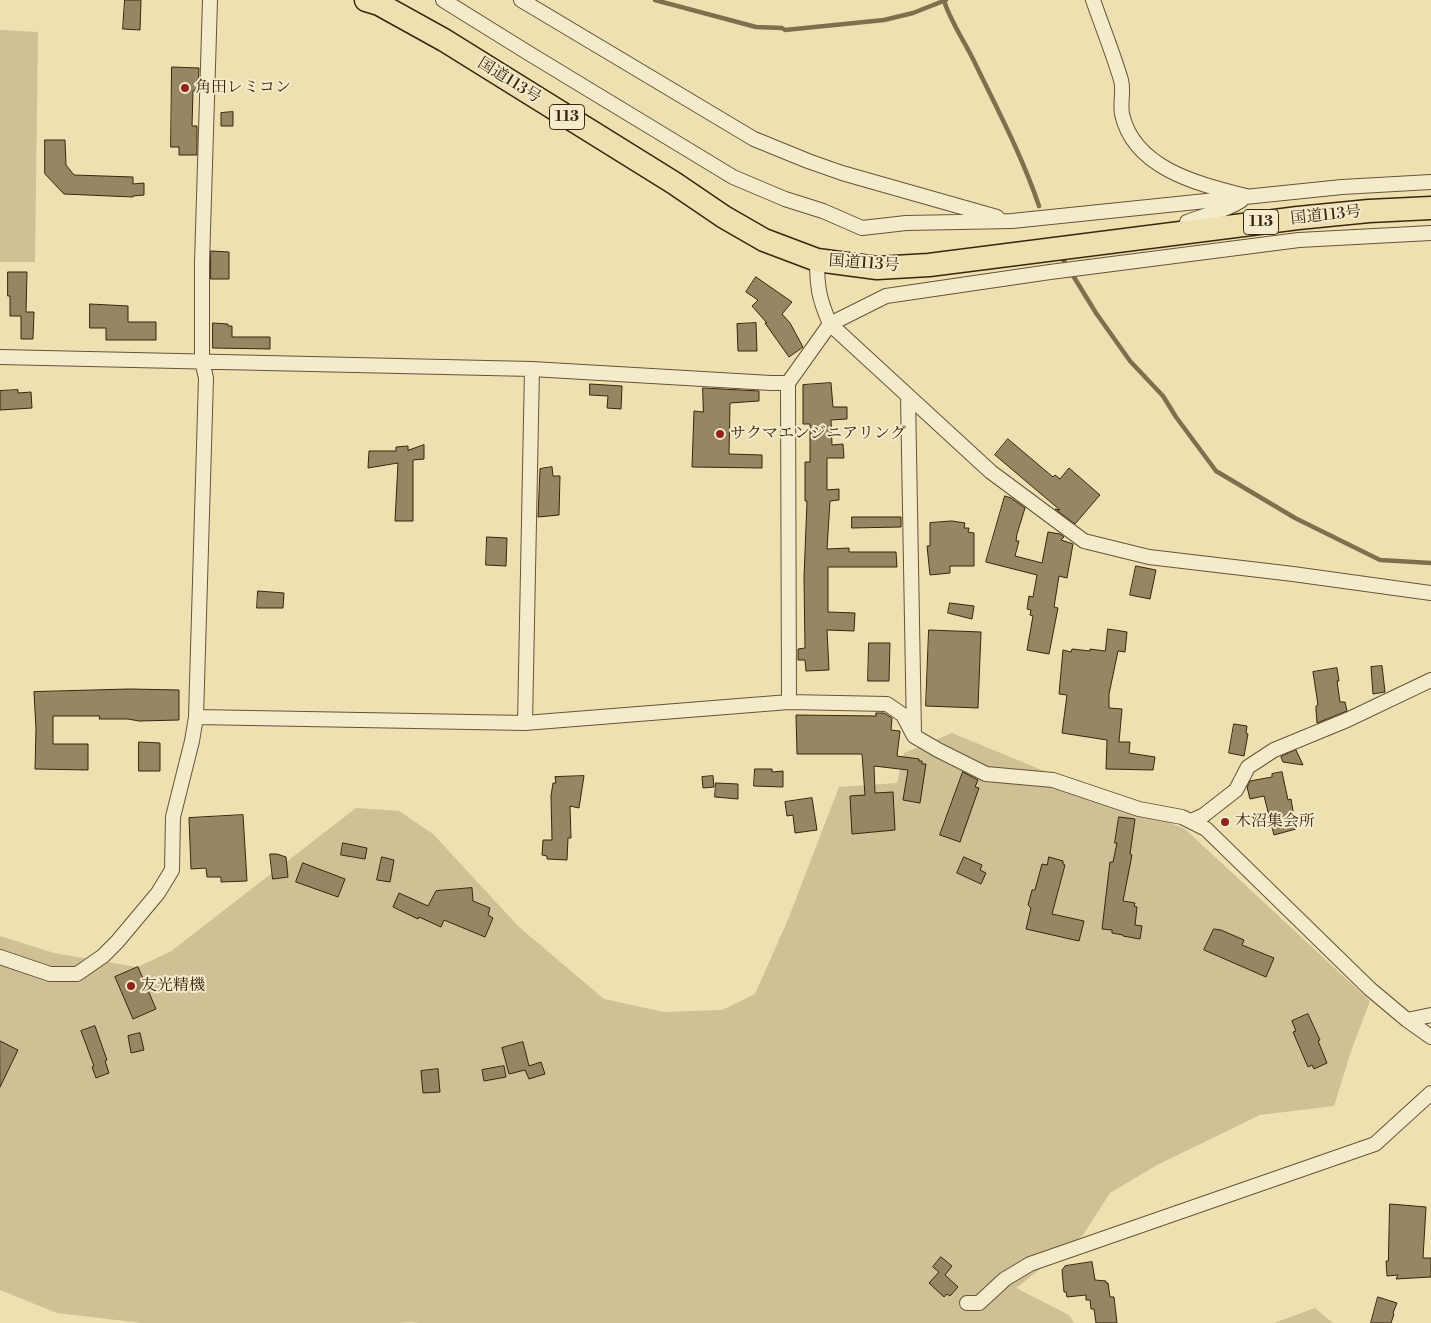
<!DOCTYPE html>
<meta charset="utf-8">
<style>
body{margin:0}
canvas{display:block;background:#eee0b1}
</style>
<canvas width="1431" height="1323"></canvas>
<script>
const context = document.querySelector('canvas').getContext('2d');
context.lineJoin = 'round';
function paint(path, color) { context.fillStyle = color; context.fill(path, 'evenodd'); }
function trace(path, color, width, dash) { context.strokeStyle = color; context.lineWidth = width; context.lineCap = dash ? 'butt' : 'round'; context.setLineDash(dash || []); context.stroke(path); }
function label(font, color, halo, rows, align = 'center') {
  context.font = font + ' "Libre Bodoni","Noto Serif JP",serif'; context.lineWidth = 4; context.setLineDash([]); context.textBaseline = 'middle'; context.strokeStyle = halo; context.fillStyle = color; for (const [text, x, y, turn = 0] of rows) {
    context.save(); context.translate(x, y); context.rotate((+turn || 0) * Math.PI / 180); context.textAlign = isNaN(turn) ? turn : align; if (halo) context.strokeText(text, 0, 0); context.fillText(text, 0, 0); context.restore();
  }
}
const green = new Path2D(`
 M0 30 38 32 35 262H0Z
 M952 733 1185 829 1370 1001 1351 1051 1334 1106 1260 1115 1157 1165 1110 1193 1083 1235 1016 1288 1069 1315 1074 1323H420L411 1322 399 1323H142L57 1313 0 1290V936L54 953 137 967 170 952 356 808 399 811 433 834 519 927 604 999 664 1012 722 1010 755 994 789 917 839 787 897 783 904 753Z
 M1315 1308 1333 1323H1274Z`);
const stream = new Path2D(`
 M655 0 756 27 782 28 785 30 884 20 913 13 946 0
 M944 1C951 22 963 39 973 59 996 107 1022 155 1039 206
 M1061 256 1096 313 1130 361 1163 396 1176 417 1216 471 1295 518 1380 560 1431 563`);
const building = new Path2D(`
 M125 0H141L140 30 123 29Z
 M172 67 199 68 198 91H193L192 126H197V155H179V147H171Z
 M233 112V126H221V113Z
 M45 140H65L66 165 74 175 133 177V184L144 183V195L133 196V197L64 194 45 174Z
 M211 251 229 252V279H211Z
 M8 272H27L26 312H34L33 339H21V316H10V296H8Z
 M756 277 792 302 782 314 790 323 803 347 789 357 765 323H767L752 306 758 300 746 292Z
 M90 304 128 306V322H156V340H106V328H90Z
 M213 323 228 324V326H232V337H270V349L213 348Z
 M756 323 757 351H738L737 324Z
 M831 383 833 407H847V419L831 420 832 445 843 444 844 458H827V490L839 489V500L830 501 827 549 849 548V552H896L897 567H828V612L855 613 854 631 827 630 829 670 806 671 805 660H798V649L805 648 804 577 807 501H805V462H810V424H803V385Z
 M590 384 622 386 621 409 607 408 608 396 590 395Z
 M703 388 759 391V401L730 403 729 454 762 455V468L692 467 694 411 703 412Z
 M18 390V393L31 392 32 408 0 410V391Z
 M1008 439 1053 477 1055 475 1060 479 1069 468 1100 495 1075 524 1055 509 1060 510 995 455Z
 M424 445V459L413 460V521H395L398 463 368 468 369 451H396V447L408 446V450Z
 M552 467 553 476H560L559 515 538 517 540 469Z
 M1005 496 1011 498 1025 508 1017 534 1016 541H1019L1015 556 1042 563 1048 532 1060 534 1064 537 1061 540 1073 544 1067 578 1059 576 1054 607 1058 608 1049 654 1027 650 1033 616 1030 615 1031 610 1027 609 1029 596 1033 597 1037 575 986 562Z
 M852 517H901V527L852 528Z
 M952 521 965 523 964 528H969L968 532 974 533V566H950V573L930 575 927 546H930V523Z
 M487 537 507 538 506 566 486 565Z
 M1136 566 1156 570 1150 599 1130 595Z
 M258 591 284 593 283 608H257Z
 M950 603 974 606 972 619 948 613Z
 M1108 629 1127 632 1125 652 1118 651 1109 694V708L1122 709 1119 742H1130L1129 753 1155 757 1153 770 1106 769 1107 740 1062 733 1067 695 1059 694 1063 650 1071 652 1072 649 1090 651V649L1105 651Z
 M929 630 981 632 978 708 926 706Z
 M869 643H890L889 681H868Z
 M1382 666 1385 692 1373 694 1371 667Z
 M1337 668 1339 681H1337L1340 702H1345L1347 711 1317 723 1316 710V706L1318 705 1313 672Z
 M130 689 179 690V720L139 721 128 719H99L100 716H53V744H88V770L35 769 36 729 34 692Z
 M876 713H884L892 718 891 730 900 731 897 756 919 759V761H922V764H926L920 803 903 800 908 770 874 766 875 793 893 792 895 830 852 834 850 796 865 795 862 754H797L796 715 876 716Z
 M1234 724 1247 726 1246 733 1248 734 1244 756 1229 753Z
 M139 742 160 743V771H139Z
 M1296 750 1303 765 1283 762 1281 757Z
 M755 769H772V772L783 771V787L754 786Z
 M963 772 978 780 975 787 979 788 960 842 940 835Z
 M1282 772 1288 800 1291 799 1296 829 1274 835 1264 796 1250 799 1247 787 1250 781 1272 777V774Z
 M584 776 579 808 570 806 571 838H568L567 860 547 859V856L542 855 543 840H552L551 796 553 783H556L555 777Z
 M713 776 714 787 703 788 702 777Z
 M716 783 738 784V799L715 797Z
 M812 798 817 830 795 833 793 815 787 816 785 802Z
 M243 815 247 881 221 882V877H207L206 868 191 869 189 818Z
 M1119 817 1135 819 1130 854 1132 855 1123 901 1135 903 1134 906 1137 907 1135 925 1142 926 1140 939 1123 936V935L1112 933V930L1102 929 1110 862H1113L1117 843H1115Z
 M343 843 367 848 365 859 341 855Z
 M270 854H277L286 857 288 877 273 879Z
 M382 857 394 860 390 882 377 880Z
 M964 857 982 865 980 870 986 873 981 884 957 873Z
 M1049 857 1063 861V864L1065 865 1052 914 1084 921 1079 941 1026 929 1031 908 1028 905 1032 890H1035L1042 864 1047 865Z
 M303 863 345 879 338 897 296 882Z
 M472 888 473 901 490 908 488 915 493 918 485 937 444 920 441 927 419 917 418 919 393 907 399 893 428 906 436 891Z
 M1214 929 1221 930 1244 940 1242 945 1274 958 1266 977 1204 950Z
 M138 967 156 1009 133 1019 115 977Z
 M1308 1014 1320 1040 1318 1041 1327 1063 1314 1069 1312 1065 1308 1067 1293 1032 1296 1031 1292 1021Z
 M95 1026 107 1060 105 1061 109 1073 96 1078 92 1067 94 1066 81 1031Z
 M140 1033 144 1050 131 1053 128 1036Z
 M0 1041 18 1050 0 1087Z
 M523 1042 529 1066 541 1062 545 1074 529 1079 525 1070 509 1074 502 1048Z
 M504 1066 506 1077 484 1081 482 1070Z
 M438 1069 440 1092 423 1093 421 1071Z
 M1390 1204 1426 1207 1423 1258H1431V1277L1396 1279 1398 1275 1387 1276 1386 1261H1388Z
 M941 1257 952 1266 945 1275 958 1287 950 1296 947 1294 944 1297 929 1283 939 1272 933 1267Z
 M1092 1262 1095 1280 1106 1281V1283H1108L1110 1297H1114L1117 1323H1096L1094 1309H1091L1090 1300H1086V1295L1067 1297 1066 1292H1064L1062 1270 1065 1266Z
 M1378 1297 1397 1303 1393 1313 1394 1314 1391 1323H1371Z`);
const minor = new Path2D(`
 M443 0 530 54 733 177 785 199 823 211 862 228 906 223 1012 221 1342 187 1431 182
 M521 0 754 139 808 161 842 173 997 217
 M1093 0C1102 26 1113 53 1121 80 1124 91 1120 103 1122 114 1134 169 1199 184 1246 196 1238 207 1202 216 1187 222L1185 232
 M817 260C817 287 819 299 830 324L991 472 1084 541 1149 557 1293 574 1431 593
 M0 357 532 369 771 383H788
 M908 396 914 733
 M789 702 788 383 830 324 886 296 1050 272 1299 240 1431 233
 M196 717 525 723 789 702 887 704 903 715 914 736 938 750 986 774 1053 780 1139 809 1182 817 1206 829 1370 989 1407 1020 1431 1037
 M525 723 532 369
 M1191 821 1204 815 1236 790 1248 767 1274 750 1347 720 1431 680
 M0 957 50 974H77L103 956 117 942 158 893 172 870 173 817 192 741 196 717 206 378 202 361V263L210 0
 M1407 1020 1431 1015
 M967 1303H979L1005 1279 1030 1264 1375 1144 1431 1093`);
const trunk = new Path2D(`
 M366 0 379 4 444 40 674 183 724 217 764 240 817 260 877 268 929 265 1298 218 1369 211 1431 208`);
const markers = [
 [185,88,5,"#8f2418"],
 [720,434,5,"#8f2418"],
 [1225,822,5,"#8f2418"],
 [131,986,5,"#8f2418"]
];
const shields = [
 [567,117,35],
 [1261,222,35]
];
const shieldNames = [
 ["113",567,117],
 ["113",1261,222]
];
const streetNames = [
 ["国道113号",509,81,32],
 ["国道113号",1326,216,-6],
 ["国道113号",864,264,4]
];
const poiNames = [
 ["角田レミコン",195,88],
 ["サクマエンジニアリング",730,434],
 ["木沼集会所",1235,822],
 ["友光精機",141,986]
];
paint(green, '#cfc095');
trace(stream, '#806f4e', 4.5);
paint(building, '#978662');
trace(building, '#39250d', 1);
trace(minor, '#665436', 16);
trace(trunk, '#39250d', 25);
trace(minor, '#f4ebcc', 14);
trace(trunk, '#eee0b1', 22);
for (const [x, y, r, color] of markers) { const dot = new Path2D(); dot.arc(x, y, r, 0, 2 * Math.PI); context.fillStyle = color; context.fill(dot); trace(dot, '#f4ebcc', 2); }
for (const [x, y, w] of shields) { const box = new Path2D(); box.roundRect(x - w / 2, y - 12.5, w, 25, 4); context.fillStyle = '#f4ebcc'; context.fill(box); trace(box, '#39250d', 1); }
label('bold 15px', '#39250d', null, shieldNames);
label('16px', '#39250d', '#f4ebcc', streetNames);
label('16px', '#39250d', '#f4ebcc', poiNames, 'left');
</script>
